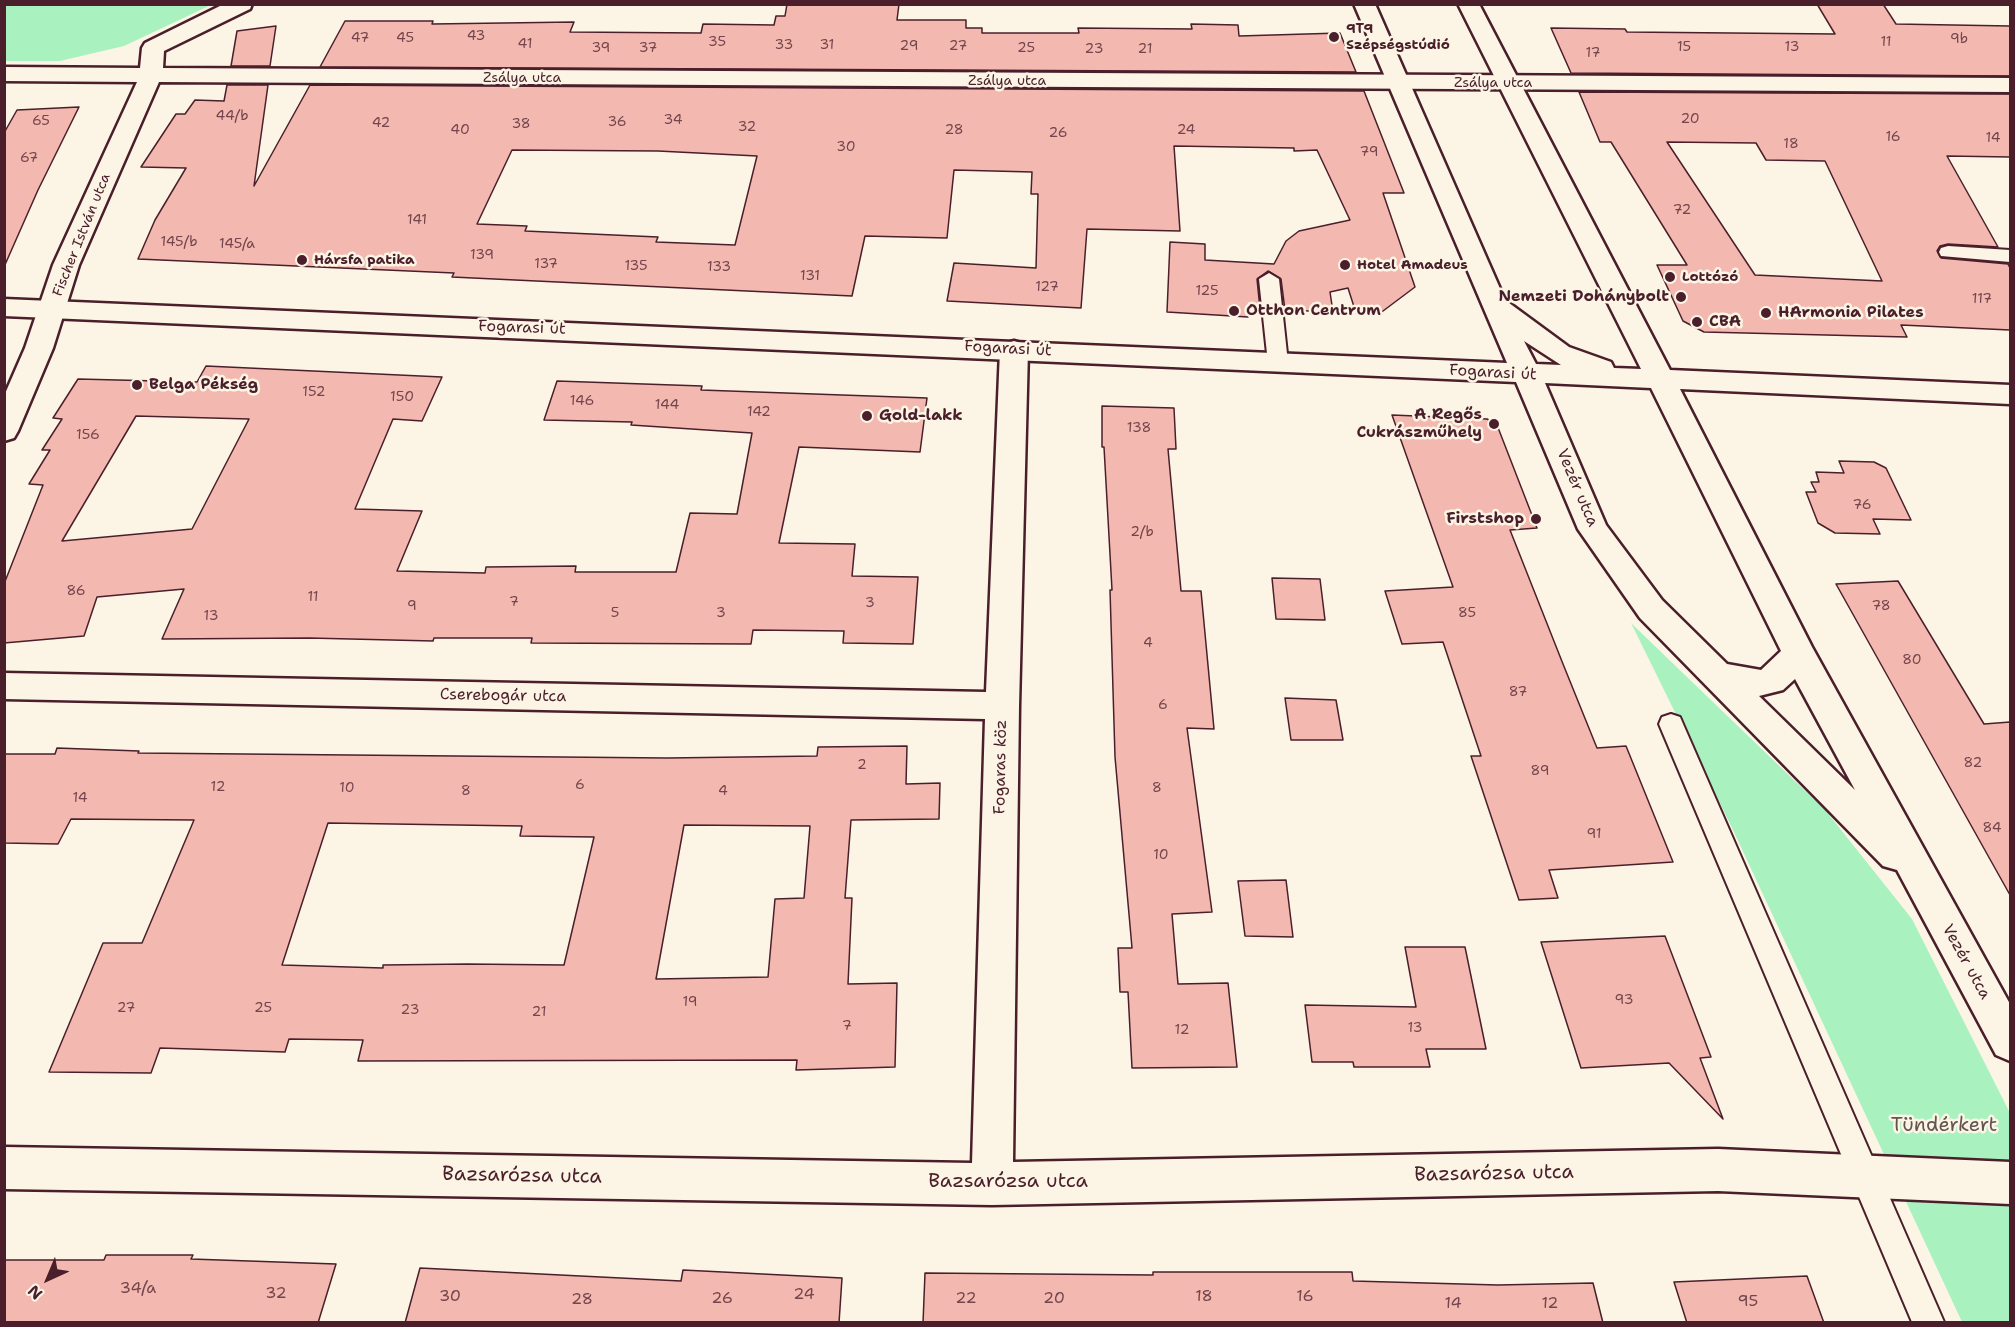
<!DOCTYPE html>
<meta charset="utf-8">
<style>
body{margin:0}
#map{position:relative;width:2015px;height:1327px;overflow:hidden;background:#fcf5e5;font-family:"Shantell Sans",sans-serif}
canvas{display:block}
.frame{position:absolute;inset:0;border:6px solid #4a1f2b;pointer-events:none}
.north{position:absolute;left:18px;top:1249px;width:60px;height:60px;-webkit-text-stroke:4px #fcf5e5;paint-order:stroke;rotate:224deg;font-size:16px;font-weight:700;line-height:24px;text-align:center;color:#4a1f2b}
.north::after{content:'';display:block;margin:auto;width:21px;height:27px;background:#4a1f2b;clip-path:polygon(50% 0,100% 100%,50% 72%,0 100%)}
</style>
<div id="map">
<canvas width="2015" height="1327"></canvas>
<div class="frame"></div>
<div class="north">N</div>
</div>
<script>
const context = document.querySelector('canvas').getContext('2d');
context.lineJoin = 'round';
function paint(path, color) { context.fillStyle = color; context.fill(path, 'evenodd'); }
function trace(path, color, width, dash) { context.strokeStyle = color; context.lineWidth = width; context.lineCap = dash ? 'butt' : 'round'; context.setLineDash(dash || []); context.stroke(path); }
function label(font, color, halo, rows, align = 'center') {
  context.font = font + ' "Shantell Sans",sans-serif'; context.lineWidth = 5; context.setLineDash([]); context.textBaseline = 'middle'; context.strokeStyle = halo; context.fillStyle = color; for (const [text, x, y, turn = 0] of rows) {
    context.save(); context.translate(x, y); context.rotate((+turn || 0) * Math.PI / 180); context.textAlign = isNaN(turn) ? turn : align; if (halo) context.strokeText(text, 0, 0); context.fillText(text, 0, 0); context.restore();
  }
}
const green = new Path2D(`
 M5 4H211V5L124 46 60 61H5Z
 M1631 623 1826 811 1912 919 2010 1113V1322H1962L1733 830Z`);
const building = new Path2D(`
 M787 4H899L897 20H966V28H982V33H1079L1078 28 1192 29 1191 24 1238 25 1239 36 1340 33 1356 72 320 67 345 21H433L432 24 574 22 570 32 701 33 703 24 774 25 776 16H785Z
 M1817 4H1883L1896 24 2010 26V76L1571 73 1551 28 1625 29 1627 32 1835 34Z
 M276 26 270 66H231L237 31Z
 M227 85H268L254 186 310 85 1364 91 1404 193H1383L1415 287 1379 314 1356 313 1348 288 1330 292 1333 312 1285 310 1281 279 1268 271 1257 279 1260 309H1247L1248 317 1167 312 1170 242 1205 244V260L1274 264 1286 241 1299 231 1350 220 1317 150 1294 151V148L1174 146 1180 231 1087 229 1081 308 947 301 954 263 1036 268 1038 194H1031L1032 172 954 170 947 238 865 236 852 296 452 277 454 273 138 259 155 220 186 168 141 167 176 114H185L195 100 224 101ZM512 150 658 151 757 156 735 245 656 242 658 237 525 231 527 226 477 224Z
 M1579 92 2010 94V157L1947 156 1998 247 1948 244 1940 246 1937 251 1941 258 2008 264 2010 268V330L1901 325 1907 337 1704 332 1683 321 1657 265H1687L1611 142H1600ZM1667 142 1756 143 1766 160 1825 161 1882 281 1755 275Z
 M79 107 38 190 4 267V133L17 110Z
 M206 366 442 377 422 421 393 419 355 509 422 511 397 571 485 573 486 567 576 566 575 572H676L690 513 737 514 752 433 631 425 632 422 544 420 557 381 702 386 701 390 927 398 920 452 799 447 779 543 855 544 852 576 918 577 913 644 843 643 844 631 753 630 751 644 531 643 532 638H434L433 641 309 638 162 639 184 589 97 597 84 636 4 643V584L43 485 29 484 50 450H42L62 419 53 418 78 379 197 382ZM136 416 249 419 192 529 62 541Z
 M1102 406 1174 408 1176 449H1168L1181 591H1201L1214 729 1187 728 1212 912 1172 914 1178 984 1228 983 1237 1067 1132 1068 1128 992H1120L1118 948H1132L1115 757 1110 590H1112L1104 447H1102Z
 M1392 415 1487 419 1497 425 1537 528 1510 530 1563 664 1597 748 1626 746 1673 862 1549 870 1558 898 1519 900 1471 756H1481L1443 642 1402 644 1385 591 1453 587Z
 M1839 461 1874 462 1886 468 1911 520 1873 519 1880 534 1835 533 1818 523 1806 492H1816L1811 482H1819L1816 472 1844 473Z
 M1272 578 1320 579 1325 620 1276 619Z
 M1898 581 1984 724 2010 722V895L1836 584Z
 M1285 698 1336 700 1343 740H1291Z
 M907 746 906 784 940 783 939 819 851 820 845 898H852L848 984 897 983 895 1067 796 1070 797 1060 358 1061 363 1040 289 1039 285 1052 160 1048 151 1073 49 1072 103 943H142L194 820 71 819 58 844 4 843V754H55L57 748 139 751 138 753 667 758 817 756 818 747ZM328 823 522 826 520 836 594 837 564 965 467 964 383 965V968L282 965ZM684 825 810 826 804 898 775 899 768 977 656 979Z
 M1286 880 1293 937 1245 936 1238 881Z
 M1665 936 1711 1057 1700 1058 1723 1119 1669 1063 1581 1068 1541 942Z
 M1405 947H1465L1486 1049H1426L1430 1067H1354L1353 1062H1312L1305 1005 1416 1007Z
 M106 1255H193L191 1259 336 1264 318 1323H4V1260H104Z
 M420 1268 681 1281 683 1270 842 1278 839 1323H405Z
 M1153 1272H1352L1353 1281 1498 1285 1593 1283 1603 1323H923L925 1273 1153 1275Z
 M1807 1276 1824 1323H1687L1674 1282Z`);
const lane = new Path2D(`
 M1948 246 2010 250V262L1941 256 1939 252 1941 248Z
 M1269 273 1279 279 1288 363 1285 368H1271L1268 363 1259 279Z
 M1671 714 1680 717 1683 724 1944 1322H1912L1659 724 1662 717Z`);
const street = new Path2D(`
 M224 4H252L250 9 164 51 163 68 2010 78V92L159 82 79 265 53 348 18 431 14 438 4 441V396L25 348 53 265 137 82 4 81V67L140 68 142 48 145 43Z
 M1014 341 1024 344 1028 350 1019 706 1013 1162 1718 1149 2010 1162V1204L1718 1191 992 1205 4 1189V1147L972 1163 985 719 4 699V673L986 692 1000 350 1004 344Z`);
const secondary = new Path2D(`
 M1354 4H1375L1505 300 1569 347 1611 362 1614 368 1641 369 1458 4H1479L1670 370 2010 385V404L1680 389 1812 647 2010 1004V1061L1996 1055 1897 870 1883 866 1640 618 1578 529 1516 382 4 316V299L1507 363ZM1524 341 1561 365 1536 364ZM1545 383 1651 388 1781 651 1761 670 1727 664 1662 600 1606 525ZM1795 679 1855 790 1759 696 1783 690Z`);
const markers = [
 [1334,37,6,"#4a1f2b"],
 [302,260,6,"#4a1f2b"],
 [1345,265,6,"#4a1f2b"],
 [1670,277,6,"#4a1f2b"],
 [1681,297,6,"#4a1f2b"],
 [1234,311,6,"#4a1f2b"],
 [1766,313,6,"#4a1f2b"],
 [1697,322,6,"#4a1f2b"],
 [137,385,6,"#4a1f2b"],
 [867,416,6,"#4a1f2b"],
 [1494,424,6,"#4a1f2b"],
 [1536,519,6,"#4a1f2b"]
];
const farPoinames = [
 ["9T9",1346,29],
 ["Szépségstúdió",1346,45],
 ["Hársfa patika",314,260],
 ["Hotel Amadeus",1357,265],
 ["Lottózó",1682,277]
];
const numberNames = [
 ["43",476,36],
 ["47",360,38],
 ["45",405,38],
 ["9b",1959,39],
 ["35",717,42],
 ["11",1886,42],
 ["41",525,44],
 ["33",784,45],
 ["31",827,45],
 ["29",909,46],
 ["27",958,46],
 ["15",1684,47],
 ["13",1792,47],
 ["39",601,48],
 ["37",648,48],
 ["25",1026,48],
 ["23",1094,49],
 ["21",1145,49],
 ["17",1593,53],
 ["44/b",232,116],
 ["20",1690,119],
 ["34",673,120],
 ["65",41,121],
 ["36",617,122],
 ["42",381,123],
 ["38",521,124],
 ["32",747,127],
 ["40",460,130],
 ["28",954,130],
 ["24",1186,130],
 ["26",1058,133],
 ["16",1893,137],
 ["14",1993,138],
 ["18",1791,144],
 ["30",846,147],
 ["79",1369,152],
 ["67",29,158],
 ["72",1682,210],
 ["141",417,220],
 ["145/b",179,242],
 ["145/a",237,244],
 ["139",482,255],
 ["137",546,264],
 ["135",636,266],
 ["133",719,267],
 ["131",810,276],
 ["127",1047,287],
 ["125",1207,291],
 ["117",1982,299],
 ["152",314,392],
 ["150",402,397],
 ["146",582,401],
 ["144",667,405],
 ["142",759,412],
 ["138",1139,428],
 ["156",88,435],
 ["76",1862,505],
 ["2/b",1142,532],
 ["86",76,591],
 ["11",313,597],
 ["7",514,602],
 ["3",870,603],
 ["9",412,606],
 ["78",1881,606],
 ["5",615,613],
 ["3",721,613],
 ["85",1467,613],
 ["13",211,616],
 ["4",1148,643],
 ["80",1912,660],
 ["87",1518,692],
 ["6",1163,705],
 ["82",1973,763],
 ["2",862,765],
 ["89",1540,771],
 ["6",580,785],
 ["12",218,787],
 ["10",347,788],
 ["8",1157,788],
 ["8",466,791],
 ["4",723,791],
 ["14",80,798],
 ["84",1992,828],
 ["91",1594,834],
 ["10",1161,855],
 ["93",1624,1000],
 ["19",690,1002],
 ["27",126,1008],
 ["25",263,1008],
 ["23",410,1010],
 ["21",539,1012],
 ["7",847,1026],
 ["13",1415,1028],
 ["12",1182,1030]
];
const farStreetnames = [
 ["Zsálya utca",522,78],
 ["Zsálya utca",1007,81],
 ["Zsálya utca",1493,83],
 ["Fischer István utca",82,235,-68]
];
const poiNames = [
 ["Nemzeti Dohánybolt",1669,297,"right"],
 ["Otthon Centrum",1246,311],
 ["HArmonia Pilates",1778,313],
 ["CBA",1709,322],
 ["Belga Pékség",149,385],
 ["A Regős",1482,415,"right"],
 ["Cukrászműhely",1482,433,"right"],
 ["Gold-lakk",879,416],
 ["Firstshop",1524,519,"right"]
];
const streetNames = [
 ["Fogarasi út",522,328,2],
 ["Fogarasi út",1008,349,3],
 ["Fogarasi út",1493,373,3],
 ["Vezér utca",1577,488,67],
 ["Cserebogár utca",503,696,1],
 ["Fogaras köz",1001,767,-89],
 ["Vezér utca",1966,962,61]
];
const nearNumbernames = [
 ["34/a",138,1289],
 ["32",276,1294],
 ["24",804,1295],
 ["30",450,1297],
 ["18",1204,1297],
 ["16",1305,1297],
 ["26",722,1299],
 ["22",966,1299],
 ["20",1054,1299],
 ["28",582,1300],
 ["95",1748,1302],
 ["14",1453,1304],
 ["12",1550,1304]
];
const nearParknames = [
 ["Tündérkert",1944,1126]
];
const nearStreetnames = [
 ["Bazsarózsa utca",1494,1174,-1],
 ["Bazsarózsa utca",522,1176,1],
 ["Bazsarózsa utca",1008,1182]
];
paint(green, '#a9f2c0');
paint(building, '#f3b8af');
trace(building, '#4a1f2b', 1.5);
trace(lane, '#4a1f2b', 4);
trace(street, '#4a1f2b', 5);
trace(secondary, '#4a1f2b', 5);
paint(lane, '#fcf5e5');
paint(street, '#fcf5e5');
paint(secondary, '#fcf5e5');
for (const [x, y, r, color] of markers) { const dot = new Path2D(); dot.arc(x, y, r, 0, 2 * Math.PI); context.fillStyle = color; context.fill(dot); trace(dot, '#fcf5e5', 2); }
label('bold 14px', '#4a1f2b', '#fcf5e5', farPoinames, 'left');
label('14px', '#74454c', null, numberNames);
label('14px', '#4a1f2b', '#fcf5e5', farStreetnames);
label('bold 16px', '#4a1f2b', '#fcf5e5', poiNames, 'left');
label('16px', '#4a1f2b', '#fcf5e5', streetNames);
label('16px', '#74454c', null, nearNumbernames);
label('20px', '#625450', '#fcf5e5', nearParknames);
label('20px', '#4a1f2b', '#fcf5e5', nearStreetnames);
</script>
